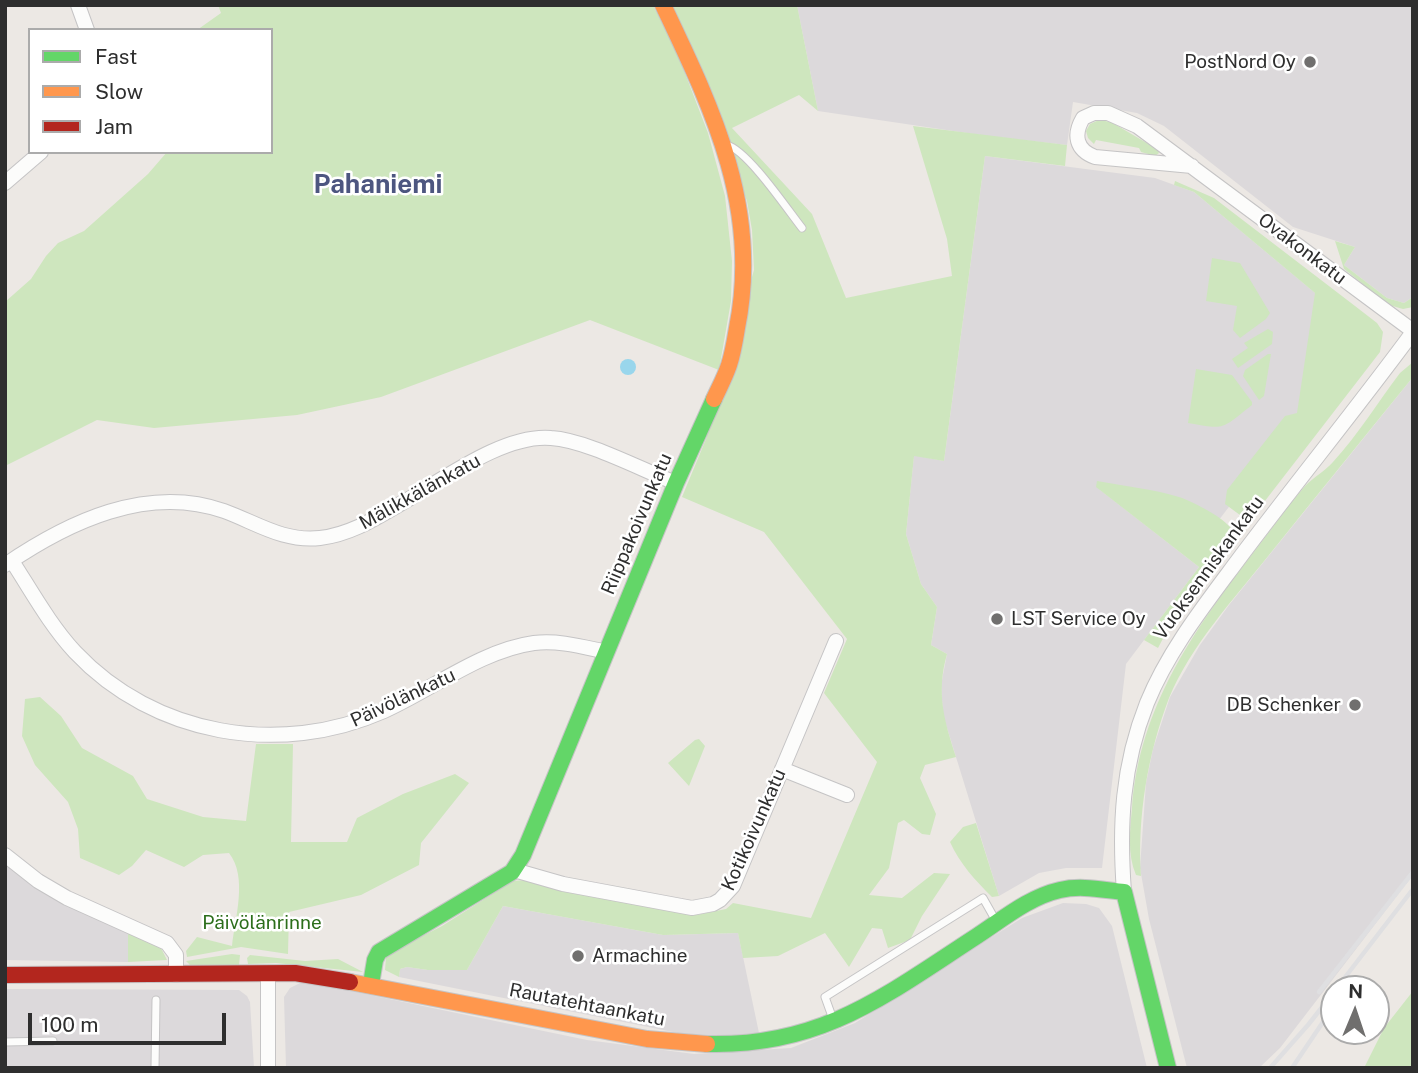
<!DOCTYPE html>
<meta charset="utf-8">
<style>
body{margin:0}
#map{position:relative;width:1418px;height:1073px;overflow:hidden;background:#ece8e4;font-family:"Public Sans",sans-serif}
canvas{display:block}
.frame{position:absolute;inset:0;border:7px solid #2e2e2e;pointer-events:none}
.legend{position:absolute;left:28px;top:28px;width:245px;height:126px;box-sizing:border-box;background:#fff;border:2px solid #ababab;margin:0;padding:9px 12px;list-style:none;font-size:21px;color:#2e2e2e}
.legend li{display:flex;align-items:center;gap:14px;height:35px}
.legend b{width:35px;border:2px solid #ababab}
.north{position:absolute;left:1320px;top:975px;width:70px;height:70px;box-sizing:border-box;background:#fff;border:2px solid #ababab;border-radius:50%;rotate:2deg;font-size:19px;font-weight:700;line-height:28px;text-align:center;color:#2e2e2e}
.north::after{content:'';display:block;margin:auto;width:24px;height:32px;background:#706f6e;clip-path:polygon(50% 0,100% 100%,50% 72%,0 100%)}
.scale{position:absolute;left:28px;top:1013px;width:198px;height:32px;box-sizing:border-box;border:4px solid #2e2e2e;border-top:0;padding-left:9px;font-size:21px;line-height:24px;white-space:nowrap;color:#2e2e2e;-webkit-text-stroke:5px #fff;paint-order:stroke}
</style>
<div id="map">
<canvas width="1418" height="1073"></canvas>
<div class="frame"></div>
<ul class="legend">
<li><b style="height:9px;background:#63d668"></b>Fast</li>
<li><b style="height:9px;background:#ff974d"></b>Slow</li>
<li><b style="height:9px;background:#b3261e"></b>Jam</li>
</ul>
<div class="north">N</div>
<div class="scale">100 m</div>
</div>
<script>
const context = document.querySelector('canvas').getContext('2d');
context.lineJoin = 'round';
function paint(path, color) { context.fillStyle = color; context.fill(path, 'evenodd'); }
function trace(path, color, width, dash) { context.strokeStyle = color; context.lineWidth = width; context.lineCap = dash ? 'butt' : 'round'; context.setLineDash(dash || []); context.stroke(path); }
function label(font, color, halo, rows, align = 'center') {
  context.font = font + ' "Public Sans",sans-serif'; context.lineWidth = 5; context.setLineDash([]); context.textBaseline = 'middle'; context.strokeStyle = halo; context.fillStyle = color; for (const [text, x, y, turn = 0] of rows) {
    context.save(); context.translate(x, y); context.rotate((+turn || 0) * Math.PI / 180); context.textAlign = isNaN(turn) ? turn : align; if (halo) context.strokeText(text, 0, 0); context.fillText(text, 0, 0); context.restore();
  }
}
const industrial = new Path2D(`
 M797 5H1413V297L1404 303 1387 298 1344 265 1355 247 1293 227 1164 126 1137 113 1073 102 1067 145 987 136 818 111Z
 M985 156 1155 178 1194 192 1332 307 1334 369 1209 533 1099 489 1199 567 1126 664 1102 868H1066L1039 873 999 896 943 715 941 685 947 654 931 645 937 607 921 584 906 534 914 455 944 461Z
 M1413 377V875L1280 1048 1259 1068H1187L1149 919 1140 868 1146 783 1153 749 1170 697 1200 645 1229 605Z
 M5 865 35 886 128 933V962L5 960Z
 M1063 903 1086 904 1099 908 1112 926 1147 1068H286L284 997 290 988 300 983H312L587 1040 694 1054 791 1048 855 1023 1022 918Z
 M503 906 663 935 738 933 759 1033 722 1036 678 1033 399 977 400 969 407 967 428 970H467Z
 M5 989 239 990 247 996 250 1002 254 1068H5Z`);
const green = new Path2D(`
 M218 5H653L678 55 708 133 725 196 732 261 731 301 719 370 590 320 381 397 297 415 154 428 97 420 5 466V302L31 279 46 256 58 243 84 231 148 174 167 152H271V30H197L221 13Z
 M669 5H797L818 111 799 95 732 128 812 214 846 298 952 276 947 239 913 126 1067 145 1065 166 985 156 944 461 914 456 906 534 921 584 937 607 931 645 947 654C936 693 944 720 956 757L925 765 920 778 936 814 930 835 922 834 904 820 898 823 889 868 869 895 902 898 934 873 950 874 922 916 910 940 888 948 882 929 872 928 849 967 825 933 778 956 743 958 738 933 663 935 503 906 467 970H428L407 967 400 969 399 977 385 970 386 958 401 947 442 926 513 881 525 880 566 892 696 915 726 909 733 903 811 918 877 762 824 693 847 639 764 532 682 497 706 439 754 270 752 230 747 201Z
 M1099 120 1111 122 1157 149 1159 153 1155 156 1141 152 1139 148 1096 140 1094 144 1088 138 1086 131 1090 124Z
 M1175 181 1214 198 1355 306 1377 323 1383 332 1380 352 1251 519 1244 518 1225 504 1227 490 1285 416 1297 413 1315 293 1194 192 1174 185Z
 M1335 241 1355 247 1344 265 1387 298 1404 303 1413 297V307L1403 309 1389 305 1344 269Z
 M1212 258 1240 263 1270 313 1266 319 1240 338 1233 330 1237 306 1206 301Z
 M1268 329 1273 332 1272 344 1238 368 1232 359 1248 348 1244 343Z
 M1268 354H1271L1264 396 1259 400 1243 376 1245 370Z
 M1413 362V377C1365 436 1317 495 1269 555 1234 599 1191 645 1169 698 1148 753 1137 817 1141 876L1136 875C1127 854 1130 830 1132 808 1139 707 1194 630 1253 553 1270 531 1287 507 1305 486 1314 477 1325 471 1333 462 1358 435 1378 402 1400 373Z
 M1196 369 1232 375 1252 402V405C1221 429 1227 430 1188 423Z
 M1097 481C1124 486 1153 489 1179 497 1194 502 1234 522 1236 537L1208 575 1203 574 1197 579V588L1170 625 1158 648 1144 640 1199 567 1096 487Z
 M40 697 61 716 82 748 133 776 147 799 203 817 246 821 256 744H293L291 842H347L357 818 403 794 455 774 469 783 421 843 419 865 361 895 289 912 288 954 241 947 187 957 186 951 197 937 232 946C235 918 248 877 229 853L203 855 184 867 146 850 132 866 119 875 80 858 78 829 68 802 35 765 22 736 25 699Z
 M699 739 705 746 689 786 668 763 695 740Z
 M976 823 999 896 992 897C975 880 960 864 950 842L963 827Z
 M128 933 161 948 167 960 128 962Z
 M232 954 240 955 239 965H190L186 961Z
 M250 955 305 961 338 959 363 972 276 963 248 964 247 958Z
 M1413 991V1068H1364L1384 1028Z`);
const water = new Path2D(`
 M620 367a8 8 0 1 1 16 0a8 8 0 1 1-16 0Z`);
const lane = new Path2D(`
 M727 145C748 151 787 209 802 228
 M834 1022 825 997 983 898 996 921
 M5 1042 53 1041
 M155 1068 156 1000`);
const street = new Path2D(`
 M78 5 87 30
 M1192 166 1095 157C1076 150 1073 135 1083 118L1094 113H1108L1137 126 1413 331
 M5 183 41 152
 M12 561C32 592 50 625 75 652 154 736 280 757 384 711 431 690 482 650 534 643 559 640 583 647 607 652
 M5 565C68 522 147 484 224 511 257 523 283 542 320 538 353 534 379 516 407 500 447 477 505 434 551 438 586 440 642 470 676 483
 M782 769 847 795
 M5 855 38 881 67 898 167 943 176 955V975
 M514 870 563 884 692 908 713 904 720 900 733 886 836 641
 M1124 892C1119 825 1122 766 1147 703 1169 649 1207 602 1241 556 1298 480 1357 408 1413 332
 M268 1068V973`);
const fast = new Path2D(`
 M371 984 375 960 379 952 512 872 523 855 676 483 714 399
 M707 1044C822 1047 886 995 977 936 1003 919 1029 897 1060 890 1081 885 1103 890 1124 892L1168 1068`);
const slow = new Path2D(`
 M663 5C713 110 761 209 737 328 735 340 733 353 729 365 725 377 719 388 714 399
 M350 982 647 1039 707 1044`);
const jam = new Path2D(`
 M5 975 295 973 350 982`);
const rail = new Path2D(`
 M1336 989 1413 889
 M1319 992 1413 872
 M1270 1068 1308 1025 1334 992
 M1292 1068 1323 1022`);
const markers = [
 [1310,62,7,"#706f6e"],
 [997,619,7,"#706f6e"],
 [1355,705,7,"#706f6e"],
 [578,956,7,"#706f6e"]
];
const poiNames = [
 ["PostNord Oy",1296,62],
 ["LST Service Oy",1011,619,"left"],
 ["DB Schenker",1341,705],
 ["Armachine",592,956,"left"]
];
const streetNames = [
 ["Ovakonkatu",1302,249,37],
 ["Mälikkälänkatu",420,492,-29],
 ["Riippakoivunkatu",637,524,-67],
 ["Vuoksenniskankatu",1209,568,-54],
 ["Päivölänkatu",403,698,-25],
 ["Kotikoivunkatu",754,830,-66],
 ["Rautatehtaankatu",587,1005,11]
];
const parkNames = [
 ["Päivölänrinne",262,923]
];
const districtNames = [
 ["Pahaniemi",378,185]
];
paint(industrial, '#dcd9db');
paint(green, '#cee6be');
paint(water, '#99d6ec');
trace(lane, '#c5c4c5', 9);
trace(street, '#c5c4c5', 16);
trace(fast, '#c5c4c5', 18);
trace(slow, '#c5c4c5', 18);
trace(jam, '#c5c4c5', 18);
trace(lane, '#fcfcfb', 7);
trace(street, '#fcfcfb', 14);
trace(fast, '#63d668', 16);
trace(slow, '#ff974d', 16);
trace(jam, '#b3261e', 16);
trace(rail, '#dfdfe1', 4.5);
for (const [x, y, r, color] of markers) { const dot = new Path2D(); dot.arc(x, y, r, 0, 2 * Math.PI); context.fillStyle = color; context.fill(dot); trace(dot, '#fff', 2.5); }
label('19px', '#2e2e2e', '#fff', poiNames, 'right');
label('19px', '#2e2e2e', '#fff', streetNames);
label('19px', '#2c6e1b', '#fff', parkNames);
label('bold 26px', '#4d5680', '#fff', districtNames);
</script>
